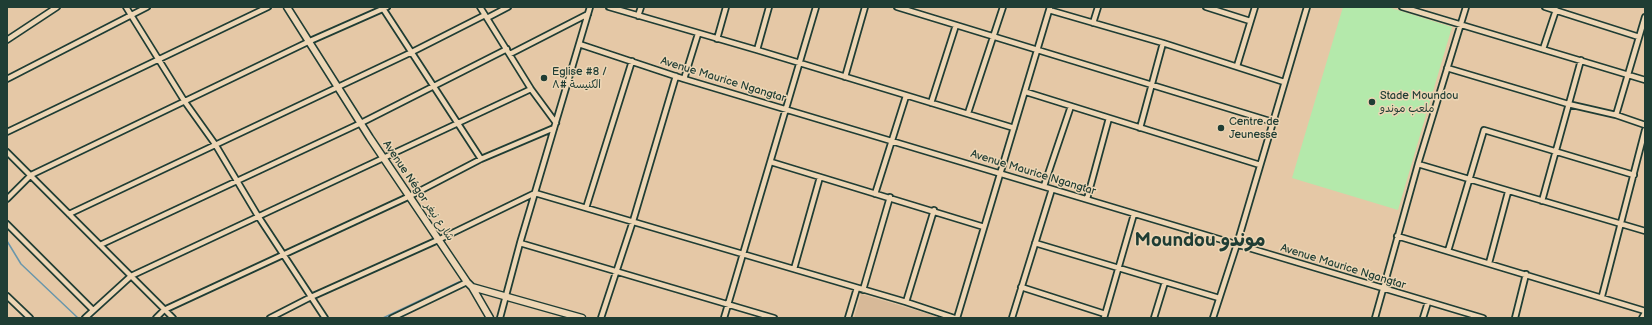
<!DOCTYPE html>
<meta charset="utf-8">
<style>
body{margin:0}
#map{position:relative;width:1652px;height:325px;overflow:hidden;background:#e5c8a6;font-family:"Balsamiq Sans",sans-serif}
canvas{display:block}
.frame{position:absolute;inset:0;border:8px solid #1f3d34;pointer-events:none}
</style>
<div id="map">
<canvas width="1652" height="325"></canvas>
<div class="frame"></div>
</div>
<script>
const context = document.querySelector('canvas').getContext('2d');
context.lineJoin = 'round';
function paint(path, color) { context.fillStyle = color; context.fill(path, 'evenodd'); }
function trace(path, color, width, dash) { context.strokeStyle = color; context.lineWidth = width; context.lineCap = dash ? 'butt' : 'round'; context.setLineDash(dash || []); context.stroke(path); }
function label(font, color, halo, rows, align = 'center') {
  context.font = font + ' "Balsamiq Sans","Playpen Sans Arabic",sans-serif'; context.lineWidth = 3; context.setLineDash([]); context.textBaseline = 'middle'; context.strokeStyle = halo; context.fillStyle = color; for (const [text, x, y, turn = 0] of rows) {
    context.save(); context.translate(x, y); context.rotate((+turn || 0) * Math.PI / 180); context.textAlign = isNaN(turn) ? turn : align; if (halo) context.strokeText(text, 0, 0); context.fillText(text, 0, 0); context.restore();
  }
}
const built = new Path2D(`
 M861 294 942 318H854Z`);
const green = new Path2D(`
 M1343 7H1388L1452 27 1398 210 1292 178Z`);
const stream = new Path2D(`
 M7 241 21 264 78 318
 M383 318 459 282`);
const minor = new Path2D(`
 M126 7 185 102 215 144 258 216 325 318
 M382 7 481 159
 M480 7 531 89 556 123
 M609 7 757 50 1014 128
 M897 7 1273 122
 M1206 7 1250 21
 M1402 7 1645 80
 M1545 7 1639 37
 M1049 10 1163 43 1284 82
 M638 16 641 7
 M487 18 508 7
 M1093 23 1098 7
 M717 39 726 7
 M7 40 57 7
 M579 44 684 79 1483 318
 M1543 49 1556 10
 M757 50 769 7
 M510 54 588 14
 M1237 66 1255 7
 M1447 68 1568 104 1616 115 1645 125
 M845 77 865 7
 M7 79 147 7
 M684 79 698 34
 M1026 92 1260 165
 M931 103 956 25
 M968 113 1003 7
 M1616 115 1645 17
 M1140 128 1163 43
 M7 132 268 7
 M7 152 173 318
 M771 162 984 227
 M1418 164 1645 231
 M1044 186 1071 106
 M875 194 906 96
 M7 199 31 175 310 41 387 7
 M1087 199 1109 118
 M1542 201 1581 60
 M586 208 632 61
 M69 214 412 52 485 15
 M7 224 93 310
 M1397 236 1645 311
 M520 243 774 318
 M1035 243 1219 298
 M100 245 361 123 507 49
 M1448 251 1484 130 1634 175
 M1489 263 1508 192
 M794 269 820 177
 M1021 287 1105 314
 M863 290 890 197
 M7 296 30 318
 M1602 296 1645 130
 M906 302 934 210
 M85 318 131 276 531 89
 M156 318 164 310 410 196 481 159 554 128
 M270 318 311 297 438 240 535 193 906 302 954 318
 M392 318 467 282
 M500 318 520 243 590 7
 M601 318 633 221 676 76
 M724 318 816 7
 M848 318 857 288
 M957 318 1050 7
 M1012 318 1052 189
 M1104 318 1134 214
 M1154 318 1165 282
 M1213 318 1237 244 1307 7
 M1375 318 1418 164 1466 7
 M1423 318 1428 302
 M1515 318 1526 274
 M1642 318 1645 313`);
const major = new Path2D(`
 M287 7 370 138 467 282 472 287 582 318
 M472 287 490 318`);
const markers = [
 [544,78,4,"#1f3d34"],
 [1372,102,4,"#1f3d34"],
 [1221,128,4,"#1f3d34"]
];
const poiNames = [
 ["Eglise #8 /",552,72],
 ["الكنيسة #٨",552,85],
 ["Stade Moundou",1380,96],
 ["ملعب موندو",1380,109],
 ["Centre de",1229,122],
 ["Jeunesse",1229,135]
];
const streetNames = [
 ["Avenue Maurice Ngangtar",723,80,17],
 ["Avenue Maurice Ngangtar",1033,173,17],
 ["Avenue Négor شارع نيغر",418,191,56],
 ["Avenue Maurice Ngangtar",1343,267,17]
];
const townNames = [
 ["Moundou موندو",1200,241]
];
paint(built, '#d7b998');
paint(green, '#b4e9ab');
trace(stream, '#6996ab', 1.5);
trace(minor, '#1f3d34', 8);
trace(major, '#1f3d34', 9);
trace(minor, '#edd6b5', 4.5);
trace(major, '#edd6b5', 6);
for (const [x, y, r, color] of markers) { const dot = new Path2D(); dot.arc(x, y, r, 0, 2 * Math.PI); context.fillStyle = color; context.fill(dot); trace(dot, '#edd6b5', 1.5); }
label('11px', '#1f3d34', '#edd6b5', poiNames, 'left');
label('11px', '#1f3d34', '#edd6b5', streetNames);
label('bold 19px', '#1f3d34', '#edd6b5', townNames);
</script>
